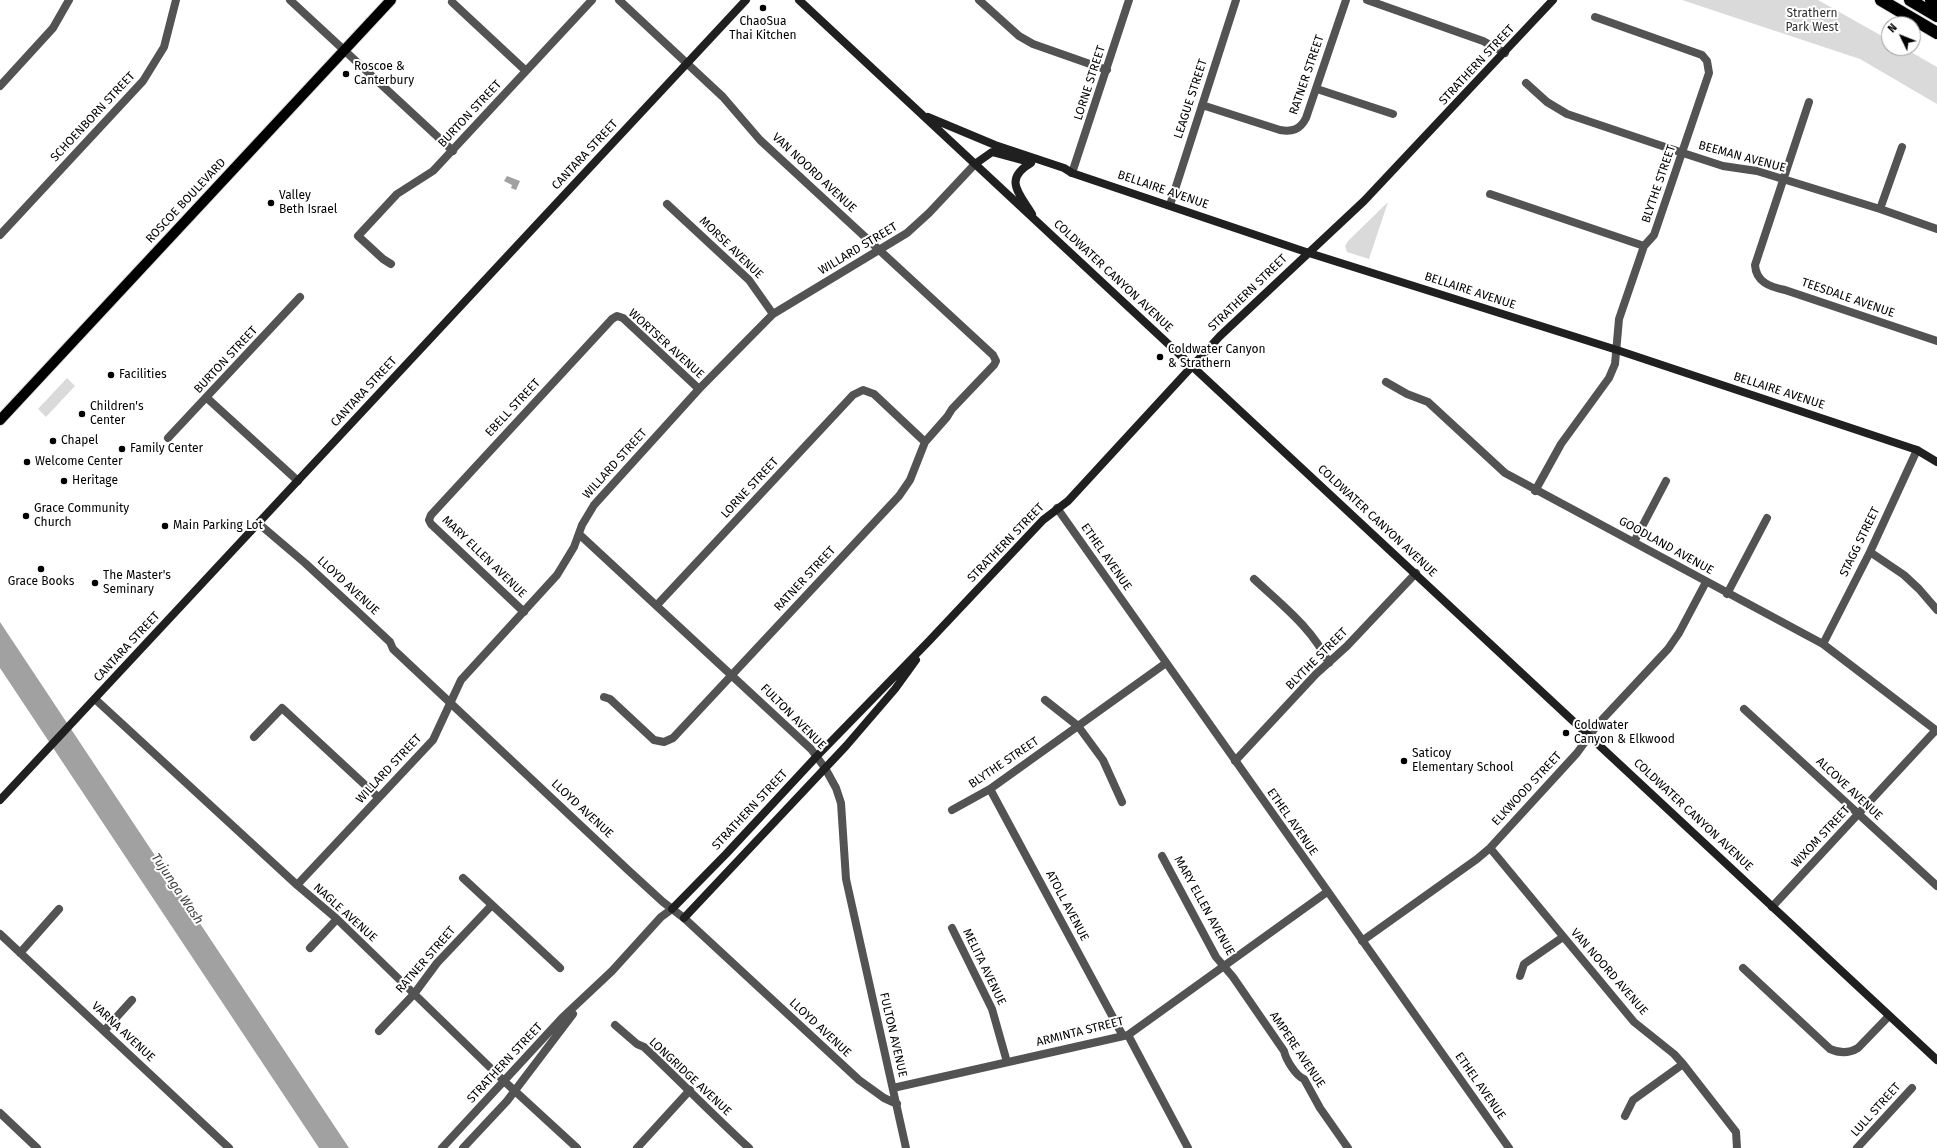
<!DOCTYPE html>
<style>
body{margin:0}
#map{position:relative;width:1937px;height:1148px;overflow:hidden;background:#fff;font-family:"Fira Sans",sans-serif}
canvas{display:block}
.north{position:absolute;left:1881px;top:16px;width:40px;height:40px;box-sizing:border-box;background:#fff;border:1px solid #999;border-radius:50%;rotate:313deg;font-size:11px;font-weight:700;line-height:16px;text-align:center;color:#000}
.north::after{content:'';display:block;margin:auto;width:14px;height:18px;background:#000;clip-path:polygon(50% 0,100% 100%,50% 72%,0 100%)}
</style>
<div id="map">
<canvas width="1937" height="1148"></canvas>
<div class="north">N</div>
</div>
<script>
const context = document.querySelector('canvas').getContext('2d');
context.lineJoin = 'round';
function paint(path, color) { context.fillStyle = color; context.fill(path, 'evenodd'); }
function trace(path, color, width, dash) { context.strokeStyle = color; context.lineWidth = width; context.lineCap = dash ? 'butt' : 'round'; context.setLineDash(dash || []); context.stroke(path); }
function label(font, color, halo, rows, align = 'center') {
  context.font = font + ' "Fira Sans",sans-serif'; context.lineWidth = 4; context.setLineDash([]); context.textBaseline = 'middle'; context.strokeStyle = halo; context.fillStyle = color; for (const [text, x, y, turn = 0] of rows) {
    context.save(); context.translate(x, y); context.rotate((+turn || 0) * Math.PI / 180); context.textAlign = isNaN(turn) ? turn : align; if (halo) context.strokeText(text, 0, 0); context.fillText(text, 0, 0); context.restore();
  }
}
const green = new Path2D(`
 M1682 0H1818L1889 40V48H1904L1937 67V104L1860 59Z
 M1388 202 1369 259 1347 252 1345 246 1348 241Z
 M67 378 75 386 46 417 38 409Z`);
const water = new Path2D(`
 M507 176 520 181 516 190 511 188 512 185 504 181Z
 M0 622 349 1148H319L0 668Z`);
const street = new Path2D(`
 M290 0 453 151
 M979 0 1019 36 1033 44 1107 70
 M1367 0 1483 41 1505 53
 M452 2 526 71
 M1526 83 1547 102 1567 114 1683 153 1723 166 1757 171 1880 209 1937 229
 M0 86 53 28 69 0
 M1317 89 1393 114
 M1809 102 1755 265C1756 282 1770 287 1785 290L1937 341
 M1202 105 1280 130C1292 132 1300 130 1306 118L1346 0
 M1072 173 1129 0
 M1490 194 1644 246
 M667 204 749 280 773 314
 M1170 205 1236 0
 M1880 209 1902 147
 M0 235 143 81 164 47 176 0
 M391 264 383 259 358 236 397 194 433 171 592 0
 M1386 382 1407 394 1428 402 1505 473 1823 644 1937 731
 M207 398 298 481
 M168 438 300 297
 M1535 491 1561 444 1609 378 1615 364 1619 319 1644 246 1654 235 1709 73 1707 61 1702 55 1595 17
 M1057 508 1509 1148
 M258 523 305 563 358 612 390 642 393 649 628 870 663 902 684 918 859 1080 884 1098 897 1104
 M579 534 811 749 825 768 836 788 841 803 846 879 906 1148
 M1634 542 1666 481
 M1870 552 1904 575 1919 589 1937 610
 M1254 579C1282 605 1312 628 1329 663
 M1727 594 1767 518
 M657 605 853 395 863 390 874 394 925 442
 M524 612 431 524 429 520 431 515 612 319 617 316 623 318 699 389
 M1823 644 1870 552 1917 450
 M604 697 610 699 654 740 664 742 673 738 899 496 910 480 925 442 947 417 952 409 994 365 996 361 993 355 760 140 723 97 619 0
 M95 699 297 885 337 919 504 1081 577 1148
 M1045 700 1078 726 1103 760 1122 802
 M1744 709 1937 886
 M254 737 282 708 378 797
 M1235 761 1316 674 1347 646 1416 573
 M990 789 1123 1036
 M952 810 990 789 1166 663
 M1490 848 1634 1022 1674 1054 1683 1064 1736 1132 1737 1148
 M1162 856 1216 957 1233 977 1284 1051C1286 1060 1296 1076 1304 1079L1320 1108 1348 1148
 M463 878 560 968
 M297 885 433 740 461 680 557 575 574 547 582 525 594 505 699 389 773 314 907 233 929 213 975 164
 M1772 907 1936 730
 M952 928 992 1009 1007 1062
 M0 934 229 1148
 M1362 941 1477 859 1490 848 1577 753 1598 724 1668 649 1679 633 1706 582
 M310 948 337 919
 M20 953 59 909
 M1743 968 1830 1049C1839 1053 1848 1054 1858 1048L1889 1016
 M1520 976 1524 964 1563 937
 M615 1025 637 1044 644 1047C679 1080 713 1115 749 1148
 M104 1031 132 1000
 M379 1031 414 994 437 963 491 906
 M1128 1035 1188 1148
 M893 1088 1128 1035 1327 892
 M0 1113 37 1148
 M1625 1116 1633 1100 1683 1064
 M442 1148 562 1018 612 971 661 917 672 909
 M463 1148 507 1101 573 1014
 M637 1148 690 1090
 M1857 1148 1912 1088`);
const secondary = new Path2D(`
 M799 0 1937 1060
 M928 117 995 145 1064 168 1072 173 1309 253 1617 350 1917 450 1937 462
 M1031 163C1003 179 1019 193 1032 214
 M975 164 992 152 1029 162
 M0 800 746 0
 M672 909 726 854 817 756 929 641 1043 520 1068 501 1220 336 1364 201 1553 0
 M684 918 846 746 895 689 916 660`);
const primary = new Path2D(`
 M0 420 391 0`);
const highway = new Path2D(`
 M1881 0 1937 33
 M1910 0 1937 16
 M1931 0 1937 4`);
const markers = [
 [763,8,4,"#000"],
 [346,74,4,"#000"],
 [271,203,4,"#000"],
 [1160,357,4,"#000"],
 [111,375,4,"#000"],
 [82,414,4,"#000"],
 [53,441,4,"#000"],
 [122,449,4,"#000"],
 [27,462,4,"#000"],
 [64,481,4,"#000"],
 [26,516,4,"#000"],
 [165,526,4,"#000"],
 [41,569,4,"#000"],
 [95,583,4,"#000"],
 [1566,733,4,"#000"],
 [1404,761,4,"#000"]
];
const parkNames = [
 ["Strathern",1812,14],
 ["Park West",1812,28]
];
const poiNames = [
 ["ChaoSua",763,22,"center"],
 ["Thai Kitchen",763,36,"center"],
 ["Roscoe &",354,67],
 ["Canterbury",354,81],
 ["Valley",279,196],
 ["Beth Israel",279,210],
 ["Coldwater Canyon",1168,350],
 ["& Strathern",1168,364],
 ["Facilities",119,375],
 ["Children's",90,407],
 ["Center",90,421],
 ["Chapel",61,441],
 ["Family Center",130,449],
 ["Welcome Center",35,462],
 ["Heritage",72,481],
 ["Grace Community",34,509],
 ["Church",34,523],
 ["Main Parking Lot",173,526],
 ["The Master's",103,576],
 ["Seminary",103,590],
 ["Grace Books",41,582,"center"],
 ["Coldwater",1574,726],
 ["Canyon & Elkwood",1574,740],
 ["Saticoy",1412,754],
 ["Elementary School",1412,768]
];
const streetNames = [
 ["STRATHERN STREET",1477,65,-47],
 ["RATNER STREET",1307,75,-71],
 ["LORNE STREET",1090,83,-72],
 ["LEAGUE STREET",1191,99,-72],
 ["BURTON STREET",470,114,-47],
 ["SCHOENBORN STREET",93,117,-47],
 ["CANTARA STREET",585,155,-47],
 ["BEEMAN AVENUE",1742,157,15],
 ["VAN NOORD AVENUE",814,173,43],
 ["BLYTHE STREET",1659,184,-71],
 ["BELLAIRE AVENUE",1163,190,19],
 ["ROSCOE BOULEVARD",186,201,-47],
 ["MORSE AVENUE",731,248,44],
 ["WILLARD STREET",858,249,-31],
 ["COLDWATER CANYON AVENUE",1113,276,43],
 ["BELLAIRE AVENUE",1470,291,18],
 ["STRATHERN STREET",1248,293,-44],
 ["TEESDALE AVENUE",1848,298,19],
 ["WORTSER AVENUE",666,344,42],
 ["BURTON STREET",226,360,-47],
 ["BELLAIRE AVENUE",1779,391,18],
 ["CANTARA STREET",364,392,-47],
 ["EBELL STREET",513,408,-47],
 ["WILLARD STREET",615,464,-48],
 ["LORNE STREET",750,488,-47],
 ["COLDWATER CANYON AVENUE",1377,521,43],
 ["STAGG STREET",1860,542,-64],
 ["STRATHERN STREET",1006,543,-46],
 ["GOODLAND AVENUE",1666,546,29],
 ["MARY ELLEN AVENUE",484,557,44],
 ["ETHEL AVENUE",1106,557,55],
 ["RATNER STREET",805,579,-47],
 ["LLOYD AVENUE",348,586,43],
 ["CANTARA STREET",127,647,-47],
 ["BLYTHE STREET",1317,659,-45],
 ["FULTON AVENUE",793,717,45],
 ["BLYTHE STREET",1004,763,-34],
 ["WILLARD STREET",389,769,-47],
 ["ELKWOOD STREET",1527,789,-47],
 ["ALCOVE AVENUE",1849,789,43],
 ["LLOYD AVENUE",582,809,43],
 ["STRATHERN STREET",750,810,-47],
 ["COLDWATER CANYON AVENUE",1693,815,43],
 ["ETHEL AVENUE",1292,822,55],
 ["WIXOM STREET",1821,837,-47],
 ["ATOLL AVENUE",1067,906,62],
 ["MARY ELLEN AVENUE",1204,906,61],
 ["NAGLE AVENUE",345,913,42],
 ["RATNER STREET",426,960,-49],
 ["MELITA AVENUE",984,967,64],
 ["VAN NOORD AVENUE",1609,972,49],
 ["LLOYD AVENUE",820,1028,43],
 ["VARNA AVENUE",123,1032,43],
 ["ARMINTA STREET",1080,1032,-14],
 ["FULTON AVENUE",893,1035,77],
 ["AMPERE AVENUE",1297,1050,56],
 ["STRATHERN STREET",505,1063,-47],
 ["LONGRIDGE AVENUE",690,1077,43],
 ["ETHEL AVENUE",1480,1086,55],
 ["LULL STREET",1876,1110,-48]
];
const waterNames = [
 ["Tujunga Wash",177,889,56]
];
paint(green, '#dadada');
paint(water, '#a1a1a1');
trace(primary, '#dbdbdb', 12);
trace(highway, '#dbdbdb', 14);
trace(street, '#535353', 8);
trace(secondary, '#202020', 8);
trace(primary, '#000', 10);
trace(highway, '#000', 12);
for (const [x, y, r, color] of markers) { const dot = new Path2D(); dot.arc(x, y, r, 0, 2 * Math.PI); context.fillStyle = color; context.fill(dot); trace(dot, '#fff', 1.5); }
label('12px', '#313131', '#fff', parkNames);
label('12px', '#000', '#fff', poiNames, 'left');
label('12px', '#000', '#fff', streetNames);
label('italic 13px', '#424242', '#fff', waterNames);
</script>
